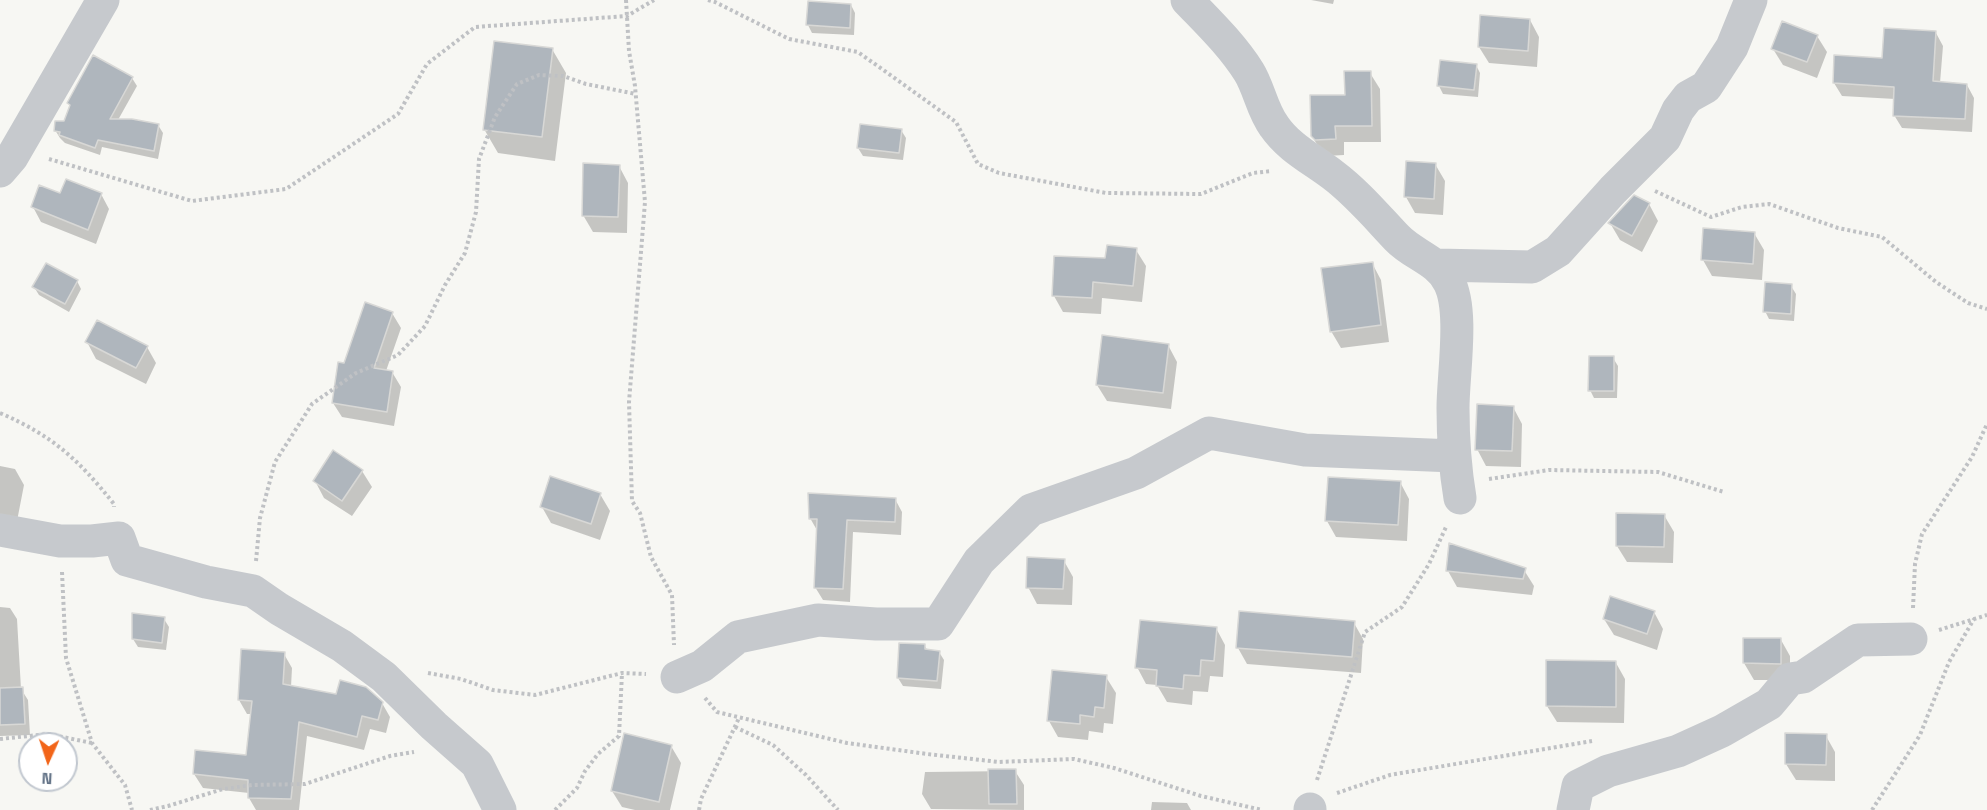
<!DOCTYPE html>
<style>
body{margin:0}
#map{position:relative;width:1987px;height:810px;overflow:hidden;background:#f7f7f3;font-family:"Space Grotesk",sans-serif}
canvas{display:block}
.north{position:absolute;left:18px;top:732px;width:60px;height:60px;box-sizing:border-box;background:#fff;border:2px solid #c1c7cf;border-radius:50%;rotate:183deg;font-size:16px;font-weight:700;line-height:24px;text-align:center;color:#637387}
.north::after{content:'';display:block;margin:auto;width:21px;height:27px;background:#f26519;clip-path:polygon(50% 0,100% 100%,50% 72%,0 100%)}
</style>
<div id="map">
<canvas width="1987" height="810"></canvas>
<div class="north">N</div>
</div>
<script>
const context = document.querySelector('canvas').getContext('2d');
context.lineJoin = 'round';
function paint(path, color) { context.fillStyle = color; context.fill(path, 'evenodd'); }
function trace(path, color, width, dash) { context.strokeStyle = color; context.lineWidth = width; context.lineCap = dash ? 'butt' : 'round'; context.setLineDash(dash || []); context.stroke(path); }
const shadow = new Path2D(`
 M1311 0H1334L1333 4Z
 M851 5 855 13 854 35 812 33 808 25Z
 M1530 20 1539 37 1537 67 1489 63 1479 47Z
 M1936 33 1943 46 1940 83 1967 85 1974 98 1972 132 1902 128 1894 115 1895 99 1842 96 1834 83 1836 56 1884 59Z
 M1817 36 1827 52 1817 78 1783 65 1773 49Z
 M552 49 566 73 555 161 498 153 484 129Z
 M1476 65 1480 73 1478 97 1443 94 1439 86Z
 M1370 73 1380 89 1381 142H1344V155L1326 156 1322 153 1312 136 1346 96Z
 M132 78 137 86 118 120 158 125 163 133 158 159 102 147 100 155 65 143 60 138 55 130Z
 M901 130 906 138 903 160 863 156 858 148Z
 M1435 164 1445 181 1443 215 1415 213 1406 197Z
 M619 166 628 183 627 233 593 232 583 215Z
 M101 194 109 209 96 244 41 222 33 207 61 195Z
 M1649 204 1658 221 1642 252 1620 240 1610 223Z
 M1754 233 1764 250 1762 280 1712 276 1703 260Z
 M1136 250 1146 266 1142 302 1102 298 1101 314 1063 312 1054 296 1106 260Z
 M1372 263 1381 280 1389 342 1341 348 1331 331Z
 M77 281 81 289 69 312 39 295 34 287Z
 M1791 286 1796 294 1794 321 1769 319 1765 311Z
 M392 313 401 328 386 371 392 372 401 387 394 426 342 417 333 403 345 364Z
 M87 342 147 347 156 363 146 384 96 359Z
 M1168 345 1177 362 1171 409 1107 401 1097 385Z
 M1613 358 1618 366 1617 398H1594L1590 390Z
 M1513 407 1522 424 1521 467 1486 466 1477 449Z
 M0 466 15 469 24 485 17 521 0 518Z
 M362 471 372 487 352 516 324 498 315 481Z
 M1400 482 1409 499 1407 541 1336 537 1327 521Z
 M600 494 610 511 600 540 551 523 542 507Z
 M895 499 902 512 901 535 853 532 850 602 823 600 815 587 818 532 810 518Z
 M1664 515 1674 532 1673 563 1627 562 1617 546Z
 M1064 561 1073 577 1072 605 1037 604 1028 587Z
 M1524 570 1534 586 1532 595 1457 587 1448 571Z
 M0 607 10 608 17 619 21 689 28 700 30 735 0 736Z
 M1654 612 1663 629 1657 650 1614 635 1604 619Z
 M164 619 169 627 166 650 138 647 133 639Z
 M1354 623 1363 639 1361 673 1247 664 1238 648Z
 M1216 628 1225 645 1223 677 1210 676 1208 692 1193 691 1192 705 1167 702 1157 685 1146 684 1137 667Z
 M1745 639 1781 640 1790 656V680H1754L1744 663Z
 M924 645 928 651 939 652 944 660 941 689 903 686 898 678Z
 M284 654 292 668 291 687 382 703 390 717 386 733 370 729 364 750 307 736 299 810H256L249 798V793L203 788 194 774 248 756 252 714H247L239 700Z
 M1616 663 1625 679 1624 723 1557 722 1547 706Z
 M1106 677 1116 693 1113 724 1104 723 1103 733 1089 731 1088 740 1058 737 1049 721Z
 M1826 736 1835 752V781L1796 780 1786 764Z
 M671 746 681 763 670 810H635L622 807 612 791Z
 M1015 771 1024 785V810L931 809 922 794 925 772Z
 M1152 802 1187 803 1191 810H1151Z`);
const building = new Path2D(`
 M808 1 851 4 850 28 806 25Z
 M1480 15 1530 19 1528 51 1478 47Z
 M1782 21 1818 35 1807 62 1771 49Z
 M1884 28 1936 31 1933 81 1967 84 1965 119 1893 116 1894 87 1833 83 1834 55 1882 58Z
 M494 41 553 48 542 137 483 130Z
 M93 55 133 77 110 119H132L159 124 154 151 98 140 95 148 59 135 60 132 54 131 55 121H64L70 105 67 103Z
 M1440 60 1477 64 1474 90 1437 86Z
 M1344 71H1371L1372 126H1335L1336 139 1315 140 1311 136 1310 95H1345Z
 M860 124 902 129 899 153 857 148Z
 M1406 161 1436 163 1434 199 1404 197Z
 M583 163 620 165 618 217 582 216Z
 M66 179 102 193 88 230 31 207 39 185 60 193Z
 M1634 195 1650 203 1632 236 1608 223Z
 M1703 228 1755 232 1753 264 1701 260Z
 M1107 245 1137 248 1133 286 1093 282 1092 298 1052 296 1054 256 1105 258Z
 M1373 262 1381 325 1330 332 1321 268Z
 M46 263 78 280 65 304 32 287Z
 M1765 282 1792 284 1791 314 1763 312Z
 M365 302 393 312 374 368 393 371 387 412 332 403 338 362 344 363Z
 M97 320 148 346 136 368 85 342Z
 M1102 335 1169 344 1163 393 1096 385Z
 M1589 356H1614V391H1588Z
 M1477 404 1514 406 1512 451 1475 450Z
 M333 450 363 470 342 501 313 481Z
 M550 476 601 493 591 524 540 507Z
 M1328 477 1401 481 1398 525 1325 521Z
 M808 493 896 498 895 522 847 520 843 589 814 588 817 519H809Z
 M1616 513 1665 514 1664 547 1616 546Z
 M1449 543 1526 568 1523 579 1446 571Z
 M1027 557 1065 559 1063 589 1026 588Z
 M1610 596 1655 611 1647 634 1603 619Z
 M1239 611 1355 621 1352 657 1236 648Z
 M132 613 165 617 162 643 132 639Z
 M1140 620 1217 627 1214 661 1201 660 1200 676 1184 675 1183 689 1156 686 1157 670 1135 668Z
 M1743 638H1781V664L1743 663Z
 M899 643 925 644V649L940 651 937 681 897 678Z
 M241 649 285 652 283 684 336 694 340 680 366 687 383 702 378 720 362 716 357 737 299 722 291 799 248 798V780L193 774 195 750 246 755 252 701 238 700Z
 M1546 660 1616 661V707L1546 706Z
 M1052 670 1107 675 1104 708 1095 707 1094 717 1080 715V724L1047 721Z
 M23 687 25 724 0 725V688Z
 M624 733 672 745 659 802 611 791Z
 M1785 733 1827 734 1826 765 1785 764Z
 M988 769H1016L1017 804H989Z`);
const path = new Path2D(`
 M626 0 629 51 635 86 645 202 629 402 632 501 640 513 651 557 672 595 674 645
 M708 0 715 2 789 39 858 52 956 122 978 164 999 173 1106 193 1201 194 1253 173 1272 171
 M49 159 192 201 286 189 398 114 427 64 475 27 627 16 654 0
 M1655 191 1711 217 1742 207 1769 204 1838 228 1882 237 1936 282 1968 303 1987 309
 M0 413C53 436 78 459 114 504V507
 M1489 479 1549 470 1658 472 1724 492
 M256 561 260 518 275 462 312 404 356 373 398 355 425 326 445 285 465 253 476 212 479 159 495 117 517 84 539 75 563 76 586 84 636 94
 M62 572 66 658 92 743 125 785 132 810
 M1913 608 1915 564 1922 534 1972 457 1987 424
 M1939 630 1987 615
 M428 673 461 679 493 690 535 695 622 673 646 674
 M705 698 717 712 847 743 927 754 999 762 1074 759 1114 768 1201 796 1262 810
 M735 727 773 745 806 775 838 810
 M0 739 48 734 92 743
 M1317 780 1365 632 1402 607 1429 564 1446 527
 M1337 793 1390 775 1592 741
 M150 810 168 806 223 789 252 785 305 784 390 756 414 752
 M555 810 577 788 585 771 598 754 619 736 622 673
 M699 810 701 799 739 718
 M1872 810 1920 735 1949 662 1974 619`);
const street = new Path2D(`
 M1187 0C1209 23 1232 45 1249 72 1259 88 1262 110 1274 126 1289 148 1312 159 1333 175 1357 193 1377 217 1397 238 1413 255 1438 260 1449 282 1464 310 1453 375 1453 408 1453 439 1455 468 1460 498
 M0 171 12 157 103 0
 M1436 265 1532 267 1558 251 1613 190 1665 138 1678 110 1688 97 1706 87 1732 47 1751 0
 M0 530 60 541H92L119 538 127 560 206 582 253 591 279 609 342 646 384 677 434 726 477 764 500 810
 M677 677 702 666 738 637 818 620 876 624H938L979 561 1031 510 1136 473 1209 433 1305 450 1454 456
 M1310 809V810
 M1573 810 1578 786 1608 771 1678 751 1722 731 1769 704 1790 679 1803 677 1858 640 1911 639`);
paint(shadow, '#0003');
paint(building, '#afb6bd');
trace(building, '#d8d8d6', 1.5);
trace(path, '#bfc1c4', 4, [3, 3]);
trace(street, '#c6c9cd', 33);
</script>
